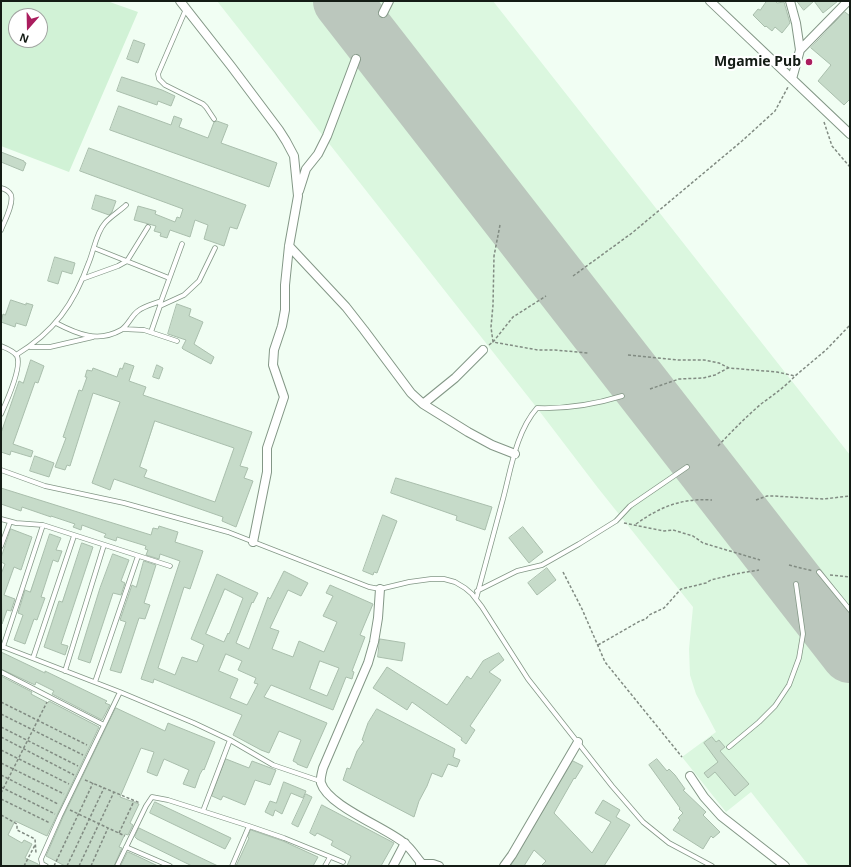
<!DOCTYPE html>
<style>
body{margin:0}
#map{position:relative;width:851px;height:867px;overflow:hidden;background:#f1fef3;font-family:"Noto Sans",sans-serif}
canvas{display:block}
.frame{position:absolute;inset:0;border:2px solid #141c15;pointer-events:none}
.north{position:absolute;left:8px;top:8px;width:40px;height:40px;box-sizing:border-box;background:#fff;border:1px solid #a1a4a1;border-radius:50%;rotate:200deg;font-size:11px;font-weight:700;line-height:16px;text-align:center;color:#141c15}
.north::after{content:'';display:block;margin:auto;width:14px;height:18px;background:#aa1d5e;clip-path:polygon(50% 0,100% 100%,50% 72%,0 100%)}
</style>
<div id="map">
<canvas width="851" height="867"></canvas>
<div class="frame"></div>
<div class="north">N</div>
</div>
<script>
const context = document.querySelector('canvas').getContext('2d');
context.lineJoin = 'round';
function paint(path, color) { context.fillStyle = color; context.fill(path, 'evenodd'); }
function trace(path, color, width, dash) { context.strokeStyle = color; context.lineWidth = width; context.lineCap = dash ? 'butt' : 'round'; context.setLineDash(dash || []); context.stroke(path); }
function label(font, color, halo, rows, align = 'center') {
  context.font = font + ' "Noto Sans",sans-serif'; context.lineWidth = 4; context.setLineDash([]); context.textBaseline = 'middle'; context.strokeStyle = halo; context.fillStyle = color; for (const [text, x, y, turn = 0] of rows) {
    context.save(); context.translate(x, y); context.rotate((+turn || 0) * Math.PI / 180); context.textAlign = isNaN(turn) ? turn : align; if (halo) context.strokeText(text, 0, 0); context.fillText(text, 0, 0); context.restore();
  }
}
const built = new Path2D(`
 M217 1H493L850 455V866H809L751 792 726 812 682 757 716 732 696 694 690 675 689 649 693 607 598 488 537 408Z`);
const green = new Path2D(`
 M1 1H107L138 12 69 172 1 146ZM16 16H40V40H16Z`);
const runway = new Path2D(`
 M342 1 850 654`);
const building = new Path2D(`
 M767 1H775L777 3 784 2 790 23 782 33 775 27 772 31 766 26 765 27 753 15 758 9 760 10Z
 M797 1H838L823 13 814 1 804 10Z
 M845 12 850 16V99L844 105 818 81 831 65 811 48Z
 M134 40 145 44 138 63 127 59Z
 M122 77 162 90 175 96 171 106 158 101 157 105 117 91Z
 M119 106 171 125 174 116 182 119 179 127 208 138 214 122 217 121 228 125 221 143 277 163 269 187 110 130Z
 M89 148 246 205 237 229 230 227 224 246 204 239 208 225 195 220 190 237 170 230 167 238 160 236 161 233 154 231 156 226 134 220 138 206 156 211 155 214 175 222 177 217 180 218 183 209 80 171Z
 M1 152 24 161V162L26 163 23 171 1 162Z
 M96 195 116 201 112 212 109 215 92 209Z
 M55 257 75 263 72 274 62 271 58 284 48 281Z
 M11 300 26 305V303L33 305 26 326 16 323 15 327 1 322 3 314 5 315Z
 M177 304 191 309 189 316 203 322 194 344 214 357 211 364 183 349 182 348 186 340 168 334Z
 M31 360 44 366 38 383 35 382 13 444 33 451 31 457 11 451 10 455 1 452V433L19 381 23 383Z
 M125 363 134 366 129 381 146 387 143 395 252 432 240 466 248 468 244 478 253 481 236 527 222 521 223 517 114 479 110 490 92 483 120 402 93 393 70 466 67 465 65 470 55 467 66 438 63 437 79 390 82 391 87 377H85L87 370 92 371 93 368 117 377 120 368 122 369ZM155 421 234 448 215 502 144 477 147 470 140 467Z
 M157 365 163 368 159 379 153 377Z
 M35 456 54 463 49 477 30 471Z
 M396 478 492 507 485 530 456 520 457 516 391 493Z
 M1 488 151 535 153 528 158 529 159 526 178 532 175 542 203 551 190 589 184 587 158 668 175 675 182 657 197 662 204 645 191 639 217 574 258 593 253 603 252 602 236 643 249 649 268 597 270 599 284 571 308 583 301 596 288 590 270 628 279 631 272 649 293 657 299 641 324 652 337 622 323 616 333 596 326 593 330 585 373 604 360 635 365 637 352 671 354 672 352 679 346 677 333 710 271 685 264 697 327 723 307 768 297 764V763L293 761 301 740 279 731 269 753 261 750 233 735 242 715 154 679 153 683 141 679 180 561 160 554 159 559 146 555 148 550 145 549 146 546 117 537 116 541 104 537 106 534 82 525 81 530 73 527 75 524 51 516V517L22 507 21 511 1 504ZM225 589 243 598 229 634 228 633 224 642 206 634ZM226 654 242 661 238 670 256 678 254 683 258 684 247 705 230 698 238 679 219 671ZM320 661 339 668 327 696 310 689Z
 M383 515 397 521 377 573 374 572 373 575 363 571Z
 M523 527 543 552 529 563 509 538Z
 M11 529 32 537 21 570 14 567 4 595 15 599 11 611 7 610 2 624 1 574 5 564 1 562V558Z
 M50 534 61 538 56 550 62 551 58 562 53 560 41 597 45 598 37 620 34 619 25 644 14 640 23 615 18 613 25 590 30 592Z
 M82 543 93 547 61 644 68 646 65 655 44 647 59 601 62 602Z
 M113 554 129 560 121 581 125 583 121 595 113 593 90 663 78 659 100 588Z
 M144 561 156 565 144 603 150 605 145 619 139 618 121 673 110 670 126 622 120 620 132 585 136 587Z
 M547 568 556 580 537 595 528 583Z
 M380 639 405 643 402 661 378 657Z
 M1 652 45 673V671L107 701 105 703 110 705 102 720 52 694 54 691 36 682 35 685 1 669Z
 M499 653 504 660 489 672 501 680 470 726 475 730 466 744 461 740 462 738 412 702 407 710 373 688 387 667 447 705 467 676 471 679 483 661Z
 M1 676 32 692 31 694 48 703 49 701 99 727 47 836 15 821 8 835 22 843 24 840 32 844 25 858 38 864 39 866H1Z
 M116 708 165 731 168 723 215 742 204 770 203 769 200 774 195 788 183 784 189 770 164 759 157 776 147 772 154 752 141 748 120 797 139 804 130 823 133 825 128 835 125 834 119 847 122 848 114 866H65L46 856 63 817Z
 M377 709 455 749 453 757 460 760 457 767 448 764 442 777 432 773 427 786 419 801 414 817 343 780 347 768 350 769 357 751 364 741 362 740 368 723Z
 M712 737 716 742 719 740 725 747 720 751 749 784 735 796 715 772 708 778 704 773 718 762 704 743Z
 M226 759 249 768 252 761 276 770 270 785 255 780 245 805 223 796 221 800 212 796Z
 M657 759 667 771 669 769 675 775 685 789 683 790 706 812 703 815 720 832 713 838 711 836 703 849 673 830 680 820 678 818 683 813 679 809 680 808 649 765Z
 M573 761 583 766 575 779 574 778 554 813 592 853 611 822 595 813 603 800 620 810 616 817 630 825 604 866H541L546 861 534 850 524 866H511Z
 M284 782 306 791 303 798 291 793 282 814 275 810 273 816 265 812 270 801 276 803Z
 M306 794 312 797 298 827 292 824Z
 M155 802 231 838 225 849 150 813Z
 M322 805 394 843 381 866H347L351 856 331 845 333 841 317 833 315 836 310 833Z
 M139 828 197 856 218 866H192L137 839 135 837Z
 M251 830 283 841 318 857 313 866H236L249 838 248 837Z
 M128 852 135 855 158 866H121Z`);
const path = new Path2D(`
 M824 122 832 146 850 167
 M500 225 494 256 493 305 491 327 493 342 538 350H555L588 353
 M573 276 632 233 742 141 775 111 788 87
 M489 345 493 342 513 317 546 296
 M628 355 679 360H704L719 363 729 368 777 372 795 376 826 350 850 325
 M650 389 679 379 703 378 715 375 728 368
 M718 446C732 431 746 417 761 404 773 395 785 387 795 376
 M756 500 767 496H774L823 499 850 496
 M624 523 664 531 673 530 693 536 703 543 760 560
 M636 524C660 507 681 498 712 500
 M789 565 813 571
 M563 572 582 609 605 662 682 757
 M830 575 850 577
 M598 645 640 621 646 619 649 615 664 608 681 589 706 583 711 580 735 574 759 570
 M1 702 87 745
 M1 714 83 755
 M1 727 78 766
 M1 737 74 775
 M1 750 69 784
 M1 763 64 794
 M1 775 58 804
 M85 780 140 803
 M1 787 55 814
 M1 793 47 702
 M1 799 50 823
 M70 810 125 836
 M1 815 17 824V830L35 839 36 853
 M119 833 134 801
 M24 866 35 845
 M54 866 93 783
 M67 866 104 788
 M79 866 114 792
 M91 866 108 828`);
const service = new Path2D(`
 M186 9 158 74 159 79 165 85 203 104 206 107 214 119
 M1 188C5 189 9 191 11 195 14 204 4 222 1 230
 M94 248 169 278
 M82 279 118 266 127 261 148 227
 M160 304 182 244
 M56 323C77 334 98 343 121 330 128 326 131 316 138 311 144 306 154 304 161 301
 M123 329 144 330 177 341
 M151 332 160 306 184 295 199 281 215 248
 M1 346C6 348 14 351 17 356 22 367 6 403 1 414
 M30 347H50L93 337
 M16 355C54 332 74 304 89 262 94 250 96 233 105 223 111 216 120 211 126 205
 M1 470 45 486 124 503 228 532 369 587 380 589 409 582 431 579H444L455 582 465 588 472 594 482 607 528 679 612 786 643 822 669 843 712 866
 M1 519 16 523 43 525 170 566
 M1 546 10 522
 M819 572 850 610
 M477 591 517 571 542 565 579 544 616 521 630 506 687 467
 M476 599C485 566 494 532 503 499 511 469 516 432 537 408 567 409 593 405 622 396
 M1 646 120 692 194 723 230 740 273 765 320 781
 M3 647 43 525
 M33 658 74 536
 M65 671 104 545
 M1 672 104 725
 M95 682 138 556
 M729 747 759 722 775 706 789 685 799 658 803 634 796 584
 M203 811 230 740
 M126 847 170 866
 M46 866 42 864 41 859 60 816 120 692
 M117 866 146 806 152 797 168 800 249 826 284 838 343 862
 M232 866 249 826
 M325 866 330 857`);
const minor = new Path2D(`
 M180 1 231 66 279 130 286 141 294 156 298 196 289 246 285 285V310L282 326 274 350 273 365 284 397 267 448V472L253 542
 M710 1 850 134
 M790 1 796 23 800 50 792 79
 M383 13 389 1
 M800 50 848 1
 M299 191 306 169 318 154 327 136 356 59
 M289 246 346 307 364 330 411 393 423 404 468 432 492 445 515 454
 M423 404 455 378 483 350
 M380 589 378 618 374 642 368 663 323 768C322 772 320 779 321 783 328 806 385 827 404 843 412 849 417 859 424 866
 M690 776 704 797 721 816 785 866
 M420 864H433L439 866
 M393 866 405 843
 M504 866 512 855 578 742`);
const markers = [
 [809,62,4,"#aa1d5e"]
];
const poiNames = [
 ["Mgamie Pub",801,62]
];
paint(built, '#dbf7df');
paint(green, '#d1f2d6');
trace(runway, '#bbc7bd', 58);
paint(building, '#c6dbc9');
trace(building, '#a9beac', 1);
trace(service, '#839786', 5.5);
trace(minor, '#839786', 10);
trace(path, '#818b82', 1.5, [3, 2]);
trace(service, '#fff', 4);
trace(minor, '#fff', 8);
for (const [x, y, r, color] of markers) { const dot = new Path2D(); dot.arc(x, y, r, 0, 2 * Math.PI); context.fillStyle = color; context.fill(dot); trace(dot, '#fff', 1.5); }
label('bold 14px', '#141c15', '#fff', poiNames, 'right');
</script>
